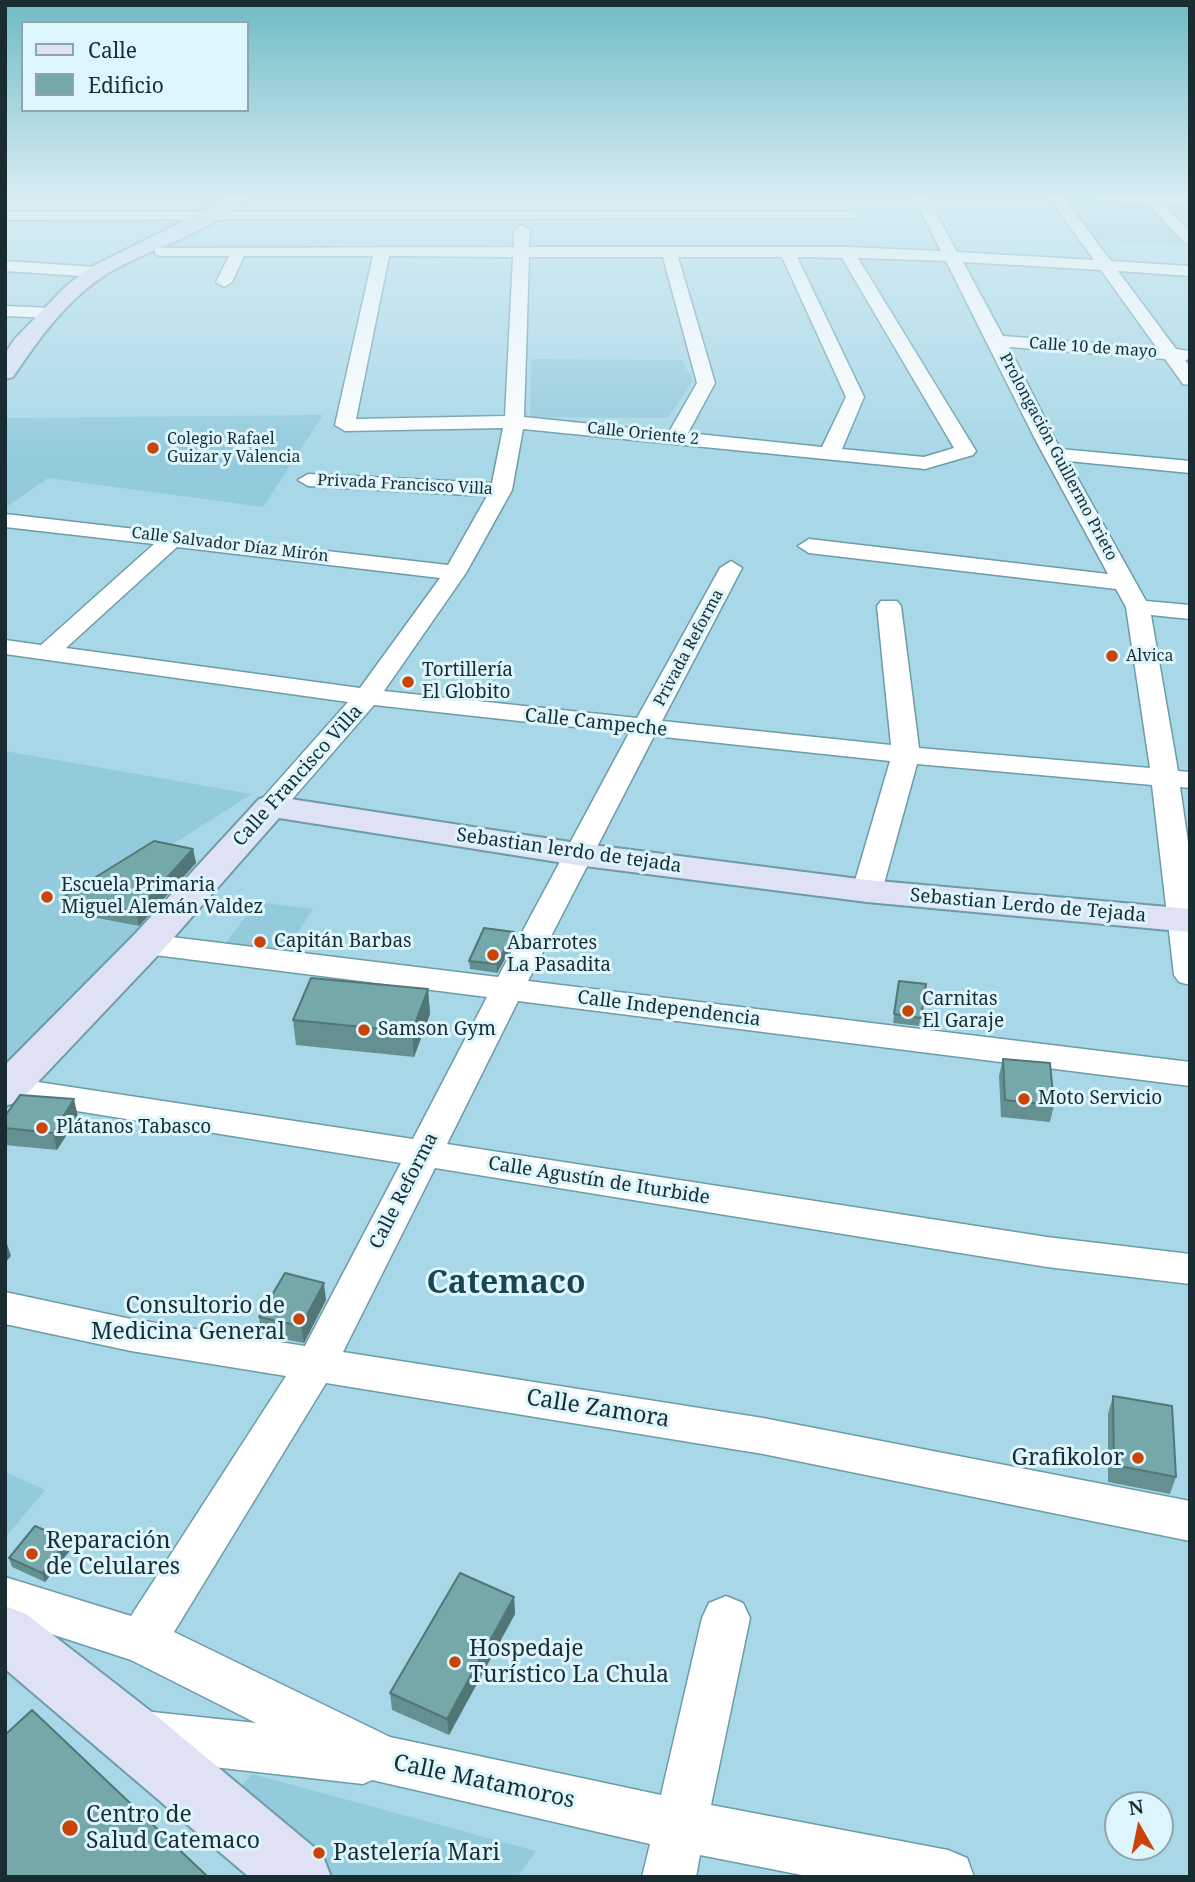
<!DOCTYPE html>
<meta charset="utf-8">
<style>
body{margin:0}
#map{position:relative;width:1195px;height:1882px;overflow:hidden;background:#a8d8e7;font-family:"Noto Serif",serif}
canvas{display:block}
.frame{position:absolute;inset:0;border:7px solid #192c32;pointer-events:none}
.legend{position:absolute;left:21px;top:21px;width:228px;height:91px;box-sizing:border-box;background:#ddf5fc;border:2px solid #8fa5ab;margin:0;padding:9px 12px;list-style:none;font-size:21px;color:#192c32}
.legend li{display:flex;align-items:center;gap:14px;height:35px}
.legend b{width:35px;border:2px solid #8fa5ab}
.north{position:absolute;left:1104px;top:1791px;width:70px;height:70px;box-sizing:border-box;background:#ddf5fc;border:2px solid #8fa5ab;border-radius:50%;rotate:351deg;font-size:19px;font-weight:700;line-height:28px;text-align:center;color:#192c32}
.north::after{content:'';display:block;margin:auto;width:24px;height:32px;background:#ca4408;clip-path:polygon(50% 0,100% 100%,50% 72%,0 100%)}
</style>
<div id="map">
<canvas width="1195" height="1882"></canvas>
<div class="frame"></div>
<ul class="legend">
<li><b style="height:9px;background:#dfe1f4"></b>Calle</li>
<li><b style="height:19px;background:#75a8a9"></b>Edificio</li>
</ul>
<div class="north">N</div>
</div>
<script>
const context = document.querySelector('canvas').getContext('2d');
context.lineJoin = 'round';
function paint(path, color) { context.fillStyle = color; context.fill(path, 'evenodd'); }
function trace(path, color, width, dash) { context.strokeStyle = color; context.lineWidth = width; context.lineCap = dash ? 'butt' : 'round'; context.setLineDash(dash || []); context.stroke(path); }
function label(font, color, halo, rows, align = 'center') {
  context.font = font + ' "Noto Serif",serif'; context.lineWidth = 6; context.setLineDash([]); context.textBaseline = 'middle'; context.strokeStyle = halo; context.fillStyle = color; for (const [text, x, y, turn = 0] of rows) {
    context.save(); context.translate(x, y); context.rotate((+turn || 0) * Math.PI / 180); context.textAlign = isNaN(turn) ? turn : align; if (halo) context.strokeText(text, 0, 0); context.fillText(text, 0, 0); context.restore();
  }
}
const built = new Path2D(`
 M1063 196 1149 201 1185 246 1096 241Z
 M531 359 682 360 693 381 668 418 530 417Z
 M323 415 263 507 48 478 5 508V418Z
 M5 751 252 794 66 912 142 927 5 1067Z
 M257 902 313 909 284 954 224 945Z
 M5 1472 45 1490 5 1538Z
 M252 1774 536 1851 517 1877H323L228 1801Z`);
const street = new Path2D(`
 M913 196H927L957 252 1094 260 1048 196H1062L1111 261 1190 266V276L1118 271 1176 349 1190 351V359L1185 360 1190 367V385L1183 384 1165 359 1009 347 1060 449 1190 461V473L1068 461 1146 601 1190 605V619L1151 615 1178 771 1190 772V788L1180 787 1190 856V985L1179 982 1174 975 1152 785 917 764 882 891 878 897 867 900 856 897 852 891 890 761 654 736 528 981 1190 1062V1086L518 1001 447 1144 1047 1237 1190 1254V1284L1047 1267 435 1168 343 1352 763 1418 1190 1501V1541L763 1454 326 1383 174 1632 390 1737 661 1795 702 1618 709 1603 726 1596 743 1603 750 1618 711 1805 948 1850 967 1858 974 1877H812L700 1855 696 1877H642L650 1844 372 1780 363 1784 143 1759 125 1752 118 1735 125 1718 143 1711 256 1723 131 1660 5 1619V1577L131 1616 286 1376 131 1351 5 1324V1292L131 1319 305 1346 401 1163 8 1100 5 1099V1077L413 1139 487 997 147 954 136 951 131 944 136 937 147 934 498 977 629 733 374 705 281 812 271 815 261 812 257 806 261 800 348 702 5 654V640L41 645 154 544 5 527V514L448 565 487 496 308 486 298 480 308 474 492 483 503 428 345 431 335 425 373 256H244L232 282 224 287 216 282 229 256H160L155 254V248L514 247V230L522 225 530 230 529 247H847L941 251ZM389 256 513 257 505 416 356 419ZM529 257H663L697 383 669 432 524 417ZM678 257H782L846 397 822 447 688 433 715 383ZM797 257 842 258 954 448 924 457 842 449 864 397ZM858 258 946 261 1035 439 1108 574 809 539 798 546 809 553 1116 589 1126 607 1150 768 919 748 901 606 897 601H881L877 606 891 745 662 721 742 568 731 561 720 568 637 718 384 691 466 573 512 490 523 429 925 469 973 455 976 451ZM963 262 1101 270 1157 348 1003 336ZM177 547 440 578 360 688 66 648Z
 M1093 196 1190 198V206L1165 205 1190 231V245L1185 243 1148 204 1100 200Z
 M851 211 858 215 856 218 5 220V212Z
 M5 261 96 267 104 272 96 277 5 271Z
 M5 306 52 308 60 313 52 318 5 316Z`);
const secondary = new Path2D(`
 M227 196H247C219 231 140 251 102 277 64 303 38 340 13 377L5 379V354L14 340 65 287 89 268 202 212Z
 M271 796 577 843 867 880 1190 909V932L867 902 577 865 279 818 161 952 20 1101 5 1106V1065L133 936 259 799Z
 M5 1606 26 1614 153 1713 322 1854 331 1877H249L5 1669Z`);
const wall = new Path2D(`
 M193 849 196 863 139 926 65 912 62 898Z
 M514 932 515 941 497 973 470 969 469 961Z
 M899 981 926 984 919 1026 893 1023Z
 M428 989 430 1014 414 1057 296 1045 293 1020Z
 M1003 1059 1054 1105 1050 1122 1001 1117 999 1076Z
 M5 1116 78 1117 57 1150 5 1145Z
 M326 1300 304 1343 262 1335 259 1317Z
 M1113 1396 1176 1477 1170 1494 1108 1482V1414Z
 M71 1549 45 1582 12 1567 9 1558Z
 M514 1597 515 1614 449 1735 392 1710 390 1693Z`);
const shadedWall = new Path2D(`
 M193 849 196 863 139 926 136 912Z
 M514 932 515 941 497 973V964Z
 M428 989 430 1014 414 1057 412 1032Z
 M74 1099 78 1117 57 1150 53 1133Z
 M6 1241 11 1256 5 1263V1242Z
 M324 1283 326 1300 304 1343 301 1326Z
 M68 1540 71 1549 45 1582 42 1573Z
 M514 1597 515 1614 449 1735 447 1719Z`);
const building = new Path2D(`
 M154 841 193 849 136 912 62 898Z
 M484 928 514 932 497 964 469 961Z
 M311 978 428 989 412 1032 293 1020Z
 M899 981 926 984 921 1018 894 1014Z
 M1003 1059 1050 1063 1054 1105 1005 1100Z
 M20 1095 74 1099 53 1133 5 1128V1116Z
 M285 1273 324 1283 301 1326 259 1317Z
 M1113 1396 1172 1406 1176 1477 1114 1465Z
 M35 1526 68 1540 42 1573 9 1558Z
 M460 1573 514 1597 447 1719 390 1693Z
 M32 1710 208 1877H5V1735Z`);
const markers = [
 [153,448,7,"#ca4408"],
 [1112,656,7,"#ca4408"],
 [408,682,7,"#ca4408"],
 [47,897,7,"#ca4408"],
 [260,942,7,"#ca4408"],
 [493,955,7,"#ca4408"],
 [908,1011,7,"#ca4408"],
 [364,1030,7,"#ca4408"],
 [1024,1099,7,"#ca4408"],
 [42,1128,7,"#ca4408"],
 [299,1319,7,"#ca4408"],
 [1138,1458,7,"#ca4408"],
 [32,1554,7,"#ca4408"],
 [455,1662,7,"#ca4408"],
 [70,1828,9,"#ca4408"],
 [319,1853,7,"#ca4408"]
];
const farStreetnames = [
 ["Calle 10 de mayo",1093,348,4],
 ["Calle Oriente 2",643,434,6],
 ["Prolongación Guillermo Prieto",1058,457,62],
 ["Privada Francisco Villa",405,485,3],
 ["Calle Salvador Díaz Mirón",230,545,7],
 ["Privada Reforma",689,648,-62]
];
const farPoinames = [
 ["Colegio Rafael",167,439],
 ["Guizar y Valencia",167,457],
 ["Alvica",1126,656]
];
const poiNames = [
 ["Tortillería",422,671],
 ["El Globito",422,693],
 ["Escuela Primaria",61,886],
 ["Miguel Alemán Valdez",61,908],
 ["Capitán Barbas",274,942],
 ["Abarrotes",507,944],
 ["La Pasadita",507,966],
 ["Carnitas",922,1000],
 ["El Garaje",922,1022],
 ["Samson Gym",378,1030],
 ["Moto Servicio",1038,1099],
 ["Plátanos Tabasco",56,1128]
];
const streetNames = [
 ["Calle Campeche",596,723,6],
 ["Calle Francisco Villa",298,776,-48],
 ["Sebastian lerdo de tejada",569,851,8],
 ["Sebastian Lerdo de Tejada",1028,906,5],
 ["Calle Independencia",669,1009,7],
 ["Calle Agustín de Iturbide",599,1181,9],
 ["Calle Reforma",404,1191,-63]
];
const nearPoinames = [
 ["Consultorio de",285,1306,"right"],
 ["Medicina General",285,1332,"right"],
 ["Grafikolor",1124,1458,"right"],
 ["Reparación",46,1541],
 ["de Celulares",46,1567],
 ["Hospedaje",469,1649],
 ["Turístico La Chula",469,1675],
 ["Centro de",86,1815],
 ["Salud Catemaco",86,1841],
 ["Pastelería Mari",333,1853]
];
const nearStreetnames = [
 ["Calle Zamora",598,1409,9],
 ["Calle Matamoros",484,1782,12]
];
const nearDistrictnames = [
 ["Catemaco",506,1284]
];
paint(built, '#93cbdd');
trace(street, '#6c9ba9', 3);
trace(secondary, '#6c9ba9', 4);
paint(street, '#fff');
paint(secondary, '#dfe1f4');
paint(wall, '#659091');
paint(shadedWall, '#527676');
paint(building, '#75a8a9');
trace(building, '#527676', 2);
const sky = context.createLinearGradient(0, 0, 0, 459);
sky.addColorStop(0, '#6fbbc4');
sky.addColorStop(0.43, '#d8edf4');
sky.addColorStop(1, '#d8edf400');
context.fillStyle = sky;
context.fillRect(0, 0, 1195, 459);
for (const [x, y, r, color] of markers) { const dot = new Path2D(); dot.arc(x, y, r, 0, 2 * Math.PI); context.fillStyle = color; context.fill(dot); trace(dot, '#ddf5fc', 2.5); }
label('16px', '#192c32', '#ddf5fc', farStreetnames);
label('16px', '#192c32', '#ddf5fc', farPoinames, 'left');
label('19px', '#192c32', '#ddf5fc', poiNames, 'left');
label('19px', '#192c32', '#ddf5fc', streetNames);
label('23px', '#192c32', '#ddf5fc', nearPoinames, 'left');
label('23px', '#192c32', '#ddf5fc', nearStreetnames);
label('bold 32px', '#174552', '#ddf5fc', nearDistrictnames);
</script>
